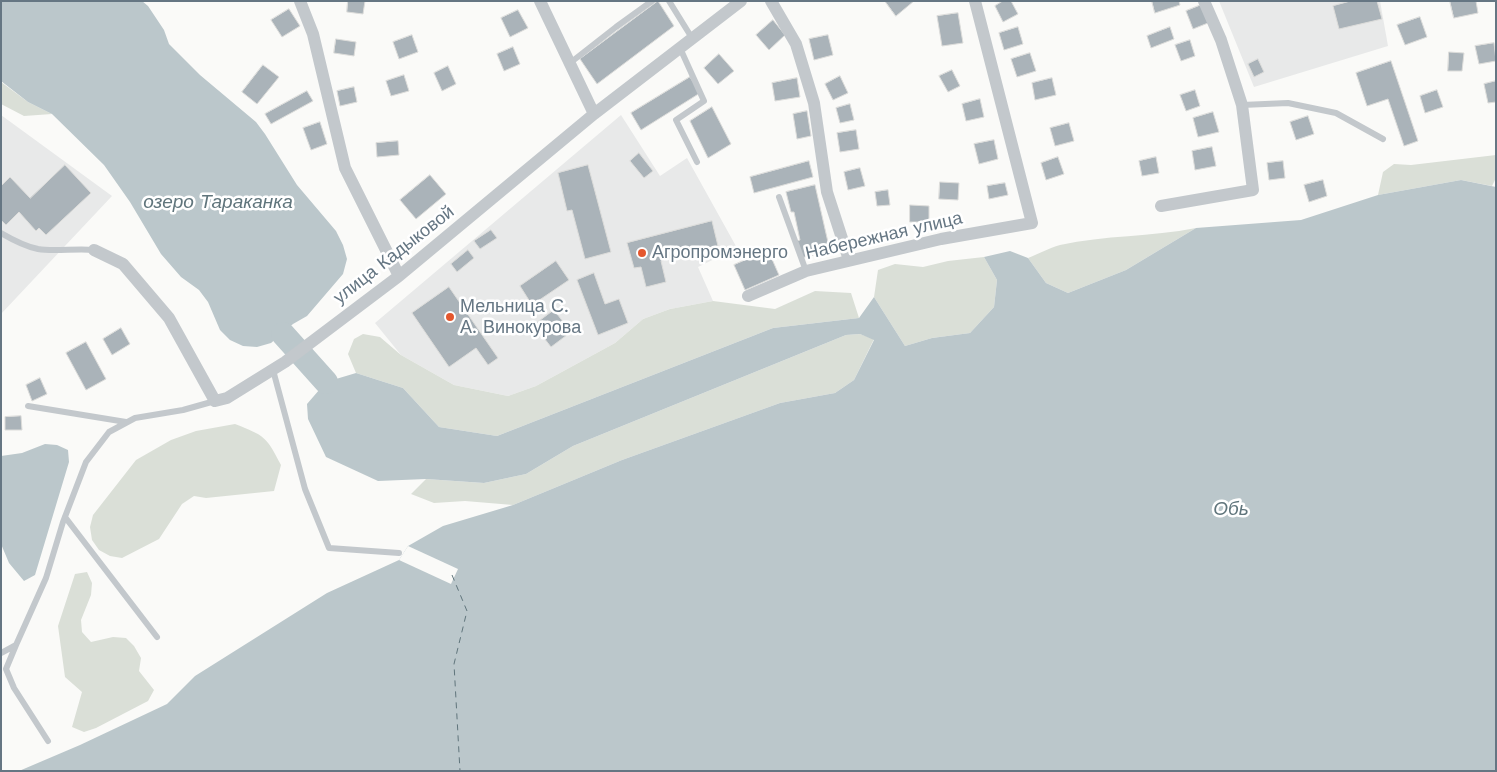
<!DOCTYPE html>
<meta charset="utf-8">
<style>
body{margin:0}
#map{position:relative;width:1497px;height:772px;overflow:hidden;background:#fafaf8;font-family:"Work Sans",sans-serif}
canvas{display:block}
.frame{position:absolute;inset:0;border:2px solid #657683;pointer-events:none}
</style>
<div id="map">
<canvas width="1497" height="772"></canvas>
<div class="frame"></div>
</div>
<script>
const context = document.querySelector('canvas').getContext('2d');
context.lineJoin = 'round';
function paint(path, color) { context.fillStyle = color; context.fill(path, 'evenodd'); }
function trace(path, color, width, dash) { context.strokeStyle = color; context.lineWidth = width; context.lineCap = dash ? 'butt' : 'round'; context.setLineDash(dash || []); context.stroke(path); }
function label(font, color, halo, rows, align = 'center') {
  context.font = font + ' "Work Sans",sans-serif'; context.lineWidth = 5; context.setLineDash([]); context.textBaseline = 'middle'; context.strokeStyle = halo; context.fillStyle = color; for (const [text, x, y, turn = 0] of rows) {
    context.save(); context.translate(x, y); context.rotate((+turn || 0) * Math.PI / 180); context.textAlign = isNaN(turn) ? turn : align; if (halo) context.strokeText(text, 0, 0); context.fillText(text, 0, 0); context.restore();
  }
}
const built = new Path2D(`
 M1219 1H1380L1388 46 1254 87Z
 M1 115 112 196 1 314Z
 M621 115 660 176 687 158 737 248 698 267 713 301 670 309 643 319 615 343 536 386 508 396 454 385 401 355 375 323Z`);
const green = new Path2D(`
 M1 82 28 102 52 114 24 116 1 104Z
 M1496 155V178L1492 186 1461 180 1378 195 1383 172 1394 164 1411 165Z
 M1196 228 1126 270 1068 293 1046 283 1028 258C1038 254 1049 248 1060 245 1105 235 1151 237 1196 228Z
 M984 257 997 280 994 307 970 333 932 338 905 346 874 297 878 270 895 264 923 267 948 261Z
 M815 291 851 293 859 318 773 328 497 436 439 427 403 388 356 373 348 354 354 339 363 334 380 337 401 355 454 385 508 396 536 386 615 343 643 319 670 309 713 301 775 309Z
 M860 334 874 339 854 380 835 393 780 403 622 460 513 505 465 501 434 503 411 494 426 479 484 483 526 474 573 446 846 335Z
 M235 424C265 436 266 436 281 465L274 491 206 498 194 496 182 504 159 539 122 558 110 556 99 550 92 540 90 527 93 515 136 460 171 440 196 431Z
 M87 572 92 583 91 595 81 620 82 632 91 642 113 637 126 638 134 646 141 658 139 671 154 690 148 701 96 728 84 732 72 727 82 692 65 677 58 626 75 574Z`);
const water = new Path2D(`
 M1 1H142L148 6 164 30 169 44 200 75 256 122 265 134 297 185 336 231 343 245 347 259 343 274 307 316 293 324 271 343 257 347 243 346 230 340 220 330 208 302 199 290 181 277 161 254 130 202 104 165 52 114 28 102 1 81Z
 M1461 180 1496 187V771H19L80 745 167 704 195 676 327 593 399 560 408 546 443 526 513 505 622 460 780 403 835 393 854 380 874 340 860 334 846 335 573 446 526 474 484 483 426 479 378 481 326 457 308 419 307 404 326 382 356 373 403 388 439 427 497 436 773 328 859 318 874 297 905 346 932 338 970 333 994 307 997 280 984 257 1010 251 1028 258 1046 283 1068 293 1126 270 1196 228 1301 220 1378 195Z
 M45 444 57 445 68 450 69 462 35 575 24 581 9 563 1 544V456L22 453Z`);
const pier = new Path2D(`
 M408 546 458 569 451 584 399 560Z`);
const river = new Path2D(`
 M283 334 326 382`);
const ferry = new Path2D(`
 M452 575 467 611 454 664 460 771`);
const building = new Path2D(`
 M348 1H365L363 14 347 12Z
 M658 1 674 26 597 84 580 59Z
 M885 1H914L896 16Z
 M1003 1H1011L1018 14 1003 22 995 6Z
 M1152 1H1179L1180 5 1155 13Z
 M1351 1H1377L1382 19 1339 29 1333 6Z
 M1450 1H1476L1478 13 1454 18Z
 M1201 5 1208 23 1193 29 1186 11Z
 M289 9 300 26 282 37 271 20Z
 M518 10 528 28 510 37 501 18Z
 M958 13 963 43 942 46 937 16Z
 M1420 17 1427 37 1405 45 1397 25Z
 M773 20 785 35 769 50 756 35Z
 M1018 27 1023 44 1004 50 999 33Z
 M1170 27 1174 39 1151 48 1147 36Z
 M412 35 418 52 399 59 393 42Z
 M828 35 833 55 814 60 809 39Z
 M336 39 356 42 354 56 334 53Z
 M1190 40 1195 56 1181 61 1175 45Z
 M1494 43 1496 61 1479 64 1475 46Z
 M513 47 520 64 504 71 497 54Z
 M1449 52 1464 53 1462 71H1448Z
 M1030 53 1036 71 1017 77 1011 59Z
 M719 54 734 71 718 84 704 68Z
 M1258 59 1264 72 1254 77 1248 64Z
 M1391 61 1418 141 1404 146 1388 99 1367 106 1356 73Z
 M263 65 279 77 257 104 242 92Z
 M448 66 456 84 442 91 434 73Z
 M952 70 960 86 948 92 939 76Z
 M404 75 409 91 391 96 386 81Z
 M840 76 848 93 833 100 825 84Z
 M690 77 700 93 641 130 631 113Z
 M797 78 800 97 775 101 772 83Z
 M1052 78 1056 95 1035 100 1032 83Z
 M1496 81V102L1488 103 1484 84Z
 M354 87 357 102 340 106 337 91Z
 M1195 90 1200 106 1186 111 1180 95Z
 M1437 90 1443 107 1425 113 1420 96Z
 M307 91 313 101 271 124 265 114Z
 M980 99 984 117 966 121 962 104Z
 M850 104 854 120 840 123 836 108Z
 M712 107 731 144 708 158 690 121Z
 M807 111 811 136 797 139 793 114Z
 M1213 112 1219 132 1198 137 1193 118Z
 M1308 116 1314 134 1296 140 1290 122Z
 M320 122 327 144 311 150 303 128Z
 M1069 123 1074 141 1055 146 1050 128Z
 M856 130 859 149 840 152 837 133Z
 M994 140 998 159 979 164 974 144Z
 M398 141 399 155 377 157 376 143Z
 M1212 147 1216 166 1195 170 1192 151Z
 M639 153 653 171 644 178 630 161Z
 M1058 157 1064 174 1046 180 1041 163Z
 M1156 157 1159 173 1142 176 1139 161Z
 M809 161 813 177 754 193 750 177Z
 M1283 161 1285 178 1269 180 1267 163Z
 M65 165 91 193 46 235 39 228 36 231 19 212 6 225 1 220V186L10 177 30 198Z
 M588 165 611 252 585 259 572 210 567 211 558 173Z
 M860 168 865 186 848 190 844 172Z
 M430 175 446 194 416 219 400 200Z
 M1323 180 1327 196 1309 202 1304 185Z
 M940 182 959 183 958 200 939 199Z
 M1005 183 1008 195 989 199 987 186Z
 M815 185 830 251 801 258 797 241 800 240 794 212H791L786 192Z
 M888 190 890 205 877 206 875 192Z
 M910 205 929 206V222H910Z
 M712 221 718 246 661 261 666 282 646 287 641 267 634 268 627 243Z
 M491 230 497 238 480 249 474 241Z
 M468 250 474 258 457 272 451 264Z
 M768 250 779 275 745 290 734 265Z
 M556 261 569 280 532 305 520 286Z
 M594 273 605 304 619 299 628 323 598 335 577 280Z
 M449 287 498 358 488 365 476 348 449 367 412 313Z
 M554 310 571 332 551 347 534 325Z
 M121 328 130 344 112 355 103 339Z
 M86 342 106 379 86 390 66 353Z
 M40 378 47 394 32 401 26 385Z
 M21 416 22 430H5V417Z`);
const service = new Path2D(`
 M669 1 692 38
 M680 48 704 101 676 120 697 162
 M570 63 616 27 652 1
 M1242 105 1288 103 1336 113 1383 139
 M779 197 806 271
 M1 233C13 240 24 246 38 249 54 252 76 248 94 250
 M273 370 305 489 329 548 399 553
 M28 406 126 422
 M65 517 157 637
 M16 645 6 669 14 688 48 741
 M1 653 16 645 46 578 63 522 86 462 109 432 135 418 183 410 215 401`);
const minor = new Path2D(`
 M300 1 313 34 345 168 399 276
 M540 1 594 114
 M771 1 796 44 814 103 827 192 849 260
 M1161 206 1253 190 1242 105 1221 40 1204 1
 M94 250 123 264 169 318 215 401 227 398 285 362 399 276 594 114 741 1
 M748 296 806 271 941 239 1032 223 975 1`);
const markers = [
 [642,253,5,"#e4572e"],
 [450,317,5,"#e4572e"]
];
const streetNames = [
 ["Набережная улица",884,236,-13],
 ["улица Кадыковой",394,255,-38]
];
const poiNames = [
 ["Агропромэнерго",652,253],
 ["Мельница С.",460,307],
 ["А. Винокурова",460,328]
];
const waterNames = [
 ["озеро Тараканка",218,202],
 ["Обь",1231,509]
];
paint(built, '#e8e9e9');
paint(green, '#dadfd7');
paint(water, '#bbc7cb');
paint(pier, '#fafaf8');
trace(river, '#bbc7cb', 24);
trace(ferry, '#60757c', 1, [6, 5]);
paint(building, '#aab3b9');
trace(building, '#dcdcda', 1);
trace(service, '#c3c8cc', 6);
trace(minor, '#c3c8cc', 12);
for (const [x, y, r, color] of markers) { const dot = new Path2D(); dot.arc(x, y, r, 0, 2 * Math.PI); context.fillStyle = color; context.fill(dot); trace(dot, '#fff', 2); }
label('18px', '#657683', '#fff', streetNames);
label('18px', '#657683', '#fff', poiNames, 'left');
label('italic 19px', '#60757c', '#fff', waterNames);
</script>
